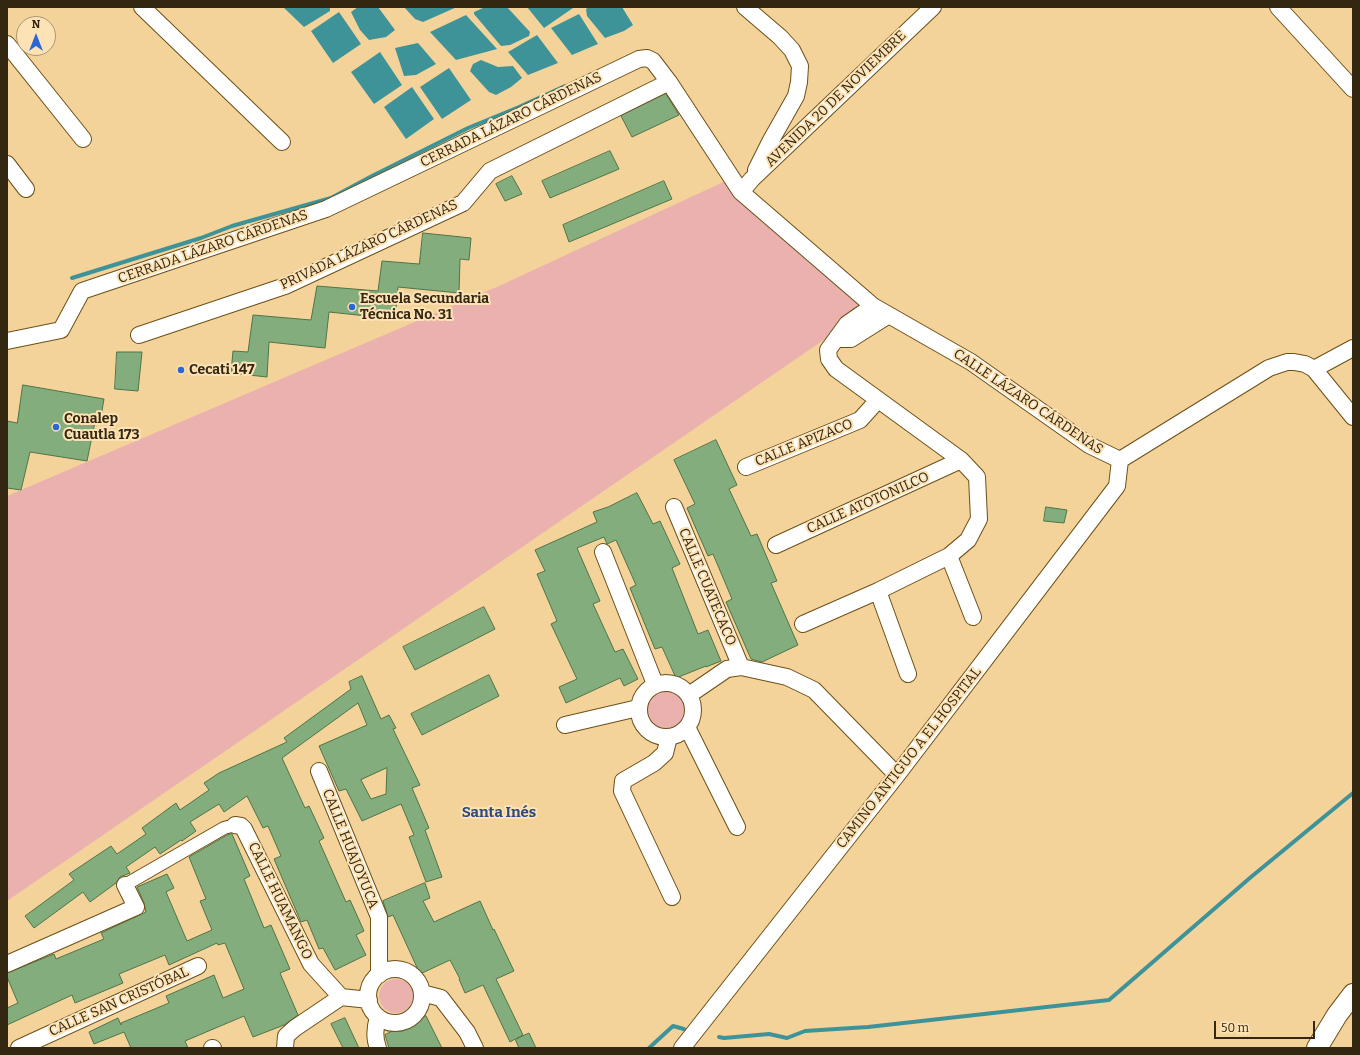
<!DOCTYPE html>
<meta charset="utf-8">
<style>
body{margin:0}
#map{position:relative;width:1360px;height:1055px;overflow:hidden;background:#f4d39b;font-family:Bitter,serif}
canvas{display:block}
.frame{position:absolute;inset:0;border:8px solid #342711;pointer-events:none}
.north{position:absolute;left:16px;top:16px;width:40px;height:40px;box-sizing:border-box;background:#fce2b5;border:1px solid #ac9773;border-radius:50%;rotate:0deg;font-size:11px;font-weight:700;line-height:16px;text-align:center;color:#342711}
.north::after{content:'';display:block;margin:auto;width:14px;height:18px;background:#2a67d4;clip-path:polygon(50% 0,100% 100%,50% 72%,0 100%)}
.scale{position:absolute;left:1214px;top:1021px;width:101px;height:18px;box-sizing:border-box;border:2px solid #342711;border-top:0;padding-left:5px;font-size:12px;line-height:14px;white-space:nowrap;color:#342711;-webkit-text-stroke:3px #fce2b5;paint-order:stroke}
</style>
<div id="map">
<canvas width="1360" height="1055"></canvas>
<div class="frame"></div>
<div class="north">N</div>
<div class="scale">50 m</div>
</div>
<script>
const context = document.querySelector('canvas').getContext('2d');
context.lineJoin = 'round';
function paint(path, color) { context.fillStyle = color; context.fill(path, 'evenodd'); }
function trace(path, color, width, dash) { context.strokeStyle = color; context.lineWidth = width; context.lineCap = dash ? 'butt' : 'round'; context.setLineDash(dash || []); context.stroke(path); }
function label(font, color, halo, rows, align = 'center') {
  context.font = font + ' Bitter,serif'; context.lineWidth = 4; context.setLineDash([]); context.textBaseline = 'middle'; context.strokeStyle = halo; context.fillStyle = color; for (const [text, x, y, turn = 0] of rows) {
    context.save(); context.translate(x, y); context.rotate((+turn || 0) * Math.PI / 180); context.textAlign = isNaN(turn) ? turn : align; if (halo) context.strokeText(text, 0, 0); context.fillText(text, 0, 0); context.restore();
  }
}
const green = new Path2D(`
 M732 178 873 306 7 901V496L499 286Z
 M644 710a21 21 0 1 1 42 0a21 21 0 1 1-42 0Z
 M379 996a17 17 0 1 1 34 0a17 17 0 1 1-34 0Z`);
const water = new Path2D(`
 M283 7H330V11L304 27Z
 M358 7H378L395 30 386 37 369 40 360 30 351 12Z
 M404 7H457L423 22 415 19Z
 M485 7H507L530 32 529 36 510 45 501 46 474 14V12Z
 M527 7H572L573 8 544 28Z
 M589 7H622L633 25 624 31 605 38 587 16 586 9Z
 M339 12 361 44 333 63 311 31Z
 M579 14 598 44 572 55 551 28Z
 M466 15 497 49 456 60 430 32Z
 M537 35 558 63 528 75 508 52Z
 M418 43 436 64 416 75 404 76 395 48Z
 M380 52 402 85 374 104 351 72Z
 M481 60 498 67 513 66 522 78 511 87 496 95 489 92 470 71 473 64Z
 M449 68 471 100 442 119 420 87Z
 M412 87 434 119 406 139 384 107Z`);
const stream = new Path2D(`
 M72 278 201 238 232 226 331 198 372 176 468 128 519 107 565 86
 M719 1037 724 1038 769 1034 787 1038 805 1031 868 1027 1109 1000 1251 877 1353 793
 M649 1048 673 1026 684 1029`);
const building = new Path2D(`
 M666 94 679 115 632 137 621 116Z
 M610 151 619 169 550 198 542 181Z
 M512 176 522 194 505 201 496 184Z
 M664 181 672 199 569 242 563 225Z
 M423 233 471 238 469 260 460 259 459 293 398 287 395 319 329 312 325 348 269 342 267 377 231 373 233 351 248 352 253 315 311 320 317 286 378 291 382 261 419 264Z
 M117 352H142L138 391 115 389Z
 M23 385 104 399 100 422H95L87 461 30 452 21 490 7 488V421L17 423Z
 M716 440 737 485 729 489 751 536 757 534 777 581 771 583 798 645 762 662 751 659 726 602 732 599 713 554 708 556 687 508 695 504 674 460Z
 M637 493 653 524 660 521 680 564 672 568 698 634 708 630 721 661 706 667V666L676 678 662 647 655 649 630 588 636 585 616 540 607 544 604 537 577 548 600 601 593 604 615 652 623 649 638 679 624 686 620 678 566 703 559 687 577 679 551 624 557 621 537 574 545 571 535 550 597 522 593 512 608 507Z
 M1046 507 1067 510 1064 523 1044 521Z
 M484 607 495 629 415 670 403 647Z
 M489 675 499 696 422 735 411 714Z
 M362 676 381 719 389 715 396 728 393 729 420 785 412 788 429 828 425 830 442 877 426 882 409 837 414 835 401 804 362 821 346 789 339 791 319 746 367 725 358 703 282 758 305 808 309 806 324 838 319 841 346 902 350 900 364 931 356 935 366 955 335 970 323 948 319 949 307 920 301 922 274 859 281 856 268 826 263 828 247 796 224 812 219 804 190 822 196 831 182 841 181 840 160 854 155 847 126 867 130 873 120 877 116 883 90 902 83 892 34 928 25 916 74 880 69 874 111 846 117 854 146 834 142 828 176 803 180 810 209 790 204 783 219 773 287 742 284 738 351 689 349 682ZM387 768 386 794 371 799 361 780Z
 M232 834 250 876 244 879 264 928 271 925 290 969 280 973 298 1015 284 1025 253 1037 244 1016 185 1041 188 1048H131L124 1032 94 1044 89 1032 118 1018 121 1025V1023L169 1003 166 996 214 975 223 998 244 989 225 943 218 945 217 943 169 965 165 955 119 974 123 983 75 1003 72 995 7 1025V1008L18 1003 7 977V973L54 954 56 959 104 939 101 933 146 912 144 903 137 887 167 874 174 888 166 892 187 941 212 930 200 901 206 899 189 857 227 835Z
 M425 883 430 898 423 901 434 922 480 901 493 930 494 929 514 971 496 979 523 1035 516 1039 529 1033 536 1048H519L515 1039 510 1042 483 985 465 993 459 979H460L450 960 420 974 393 915 388 917 383 901Z
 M426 1016 442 1048H389L385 1035Z
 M345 1018 359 1048H343L331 1024Z`);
const pedestrian = new Path2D(`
 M125 885 224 828 235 825`);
const minor = new Path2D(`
 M142 7 282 142
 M745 7 780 37 792 50 800 66 799 82 796 96 770 142 756 170
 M1278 7 1353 89
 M7 44 83 139
 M7 164 26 189
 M741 192 752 179 933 7
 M139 335 285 286 463 203 490 171 669 82
 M836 339H851L889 315
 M7 341 61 330 82 291 326 209 639 59 647 58 653 61 669 82 741 192 873 306 971 362 1089 445 1120 460
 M1314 369 1353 348
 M1120 460 1269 368 1287 362H1294L1305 364 1314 369 1353 417
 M746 467 860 420 878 400
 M674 507 741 667
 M776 545 961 460
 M603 552 655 684
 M949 556 973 617
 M878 591 908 674
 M803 624 878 591 949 556 968 540 979 519 977 477 961 460 836 369 829 359 828 350 847 324 873 306
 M639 710a27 27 0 1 1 54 0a27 27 0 1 1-54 0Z
 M689 695 727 669 741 667 787 677 814 690 897 775
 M565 725 638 708
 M687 727 737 827
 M669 737 665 753 654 763 623 781 622 791 672 897
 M319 771 379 917V975
 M235 825 241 826 244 829 311 964 341 997
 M7 964 136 907 125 885
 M368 996a27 27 0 1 1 54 0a27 27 0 1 1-54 0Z
 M422 993 441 998 467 1032 475 1048
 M19 1048 198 966
 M212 1048H213
 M285 1048 286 1036 295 1028 341 997 369 1000
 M378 1048C374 1038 375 1027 378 1017
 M682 1048 897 775 1117 486 1120 460`);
const tertiary = new Path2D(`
 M1317 1048 1337 1015 1353 994`);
const markers = [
 [352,307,4,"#2a67d4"],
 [181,370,4,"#2a67d4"],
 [56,427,4,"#2a67d4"]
];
const streetNames = [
 ["AVENIDA 20 DE NOVIEMBRE",836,99,-44],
 ["CERRADA LÁZARO CÁRDENAS",511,120,-26],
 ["PRIVADA LÁZARO CÁRDENAS",369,245,-25],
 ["CERRADA LÁZARO CÁRDENAS",213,247,-19],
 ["CALLE LÁZARO CÁRDENAS",1028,402,34],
 ["CALLE APIZACO",804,443,-22],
 ["CALLE ATOTONILCO",868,503,-24],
 ["CALLE CUATECACO",707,587,67],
 ["CAMINO ANTIGUO A EL HOSPITAL",909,758,-52],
 ["CALLE HUAJOYUCA",350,849,68],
 ["CALLE HUAMANGO",280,901,64],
 ["CALLE SAN CRISTÓBAL",119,1002,-24]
];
const poiNames = [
 ["Escuela Secundaria",360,299],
 ["Técnica No. 31",360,315],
 ["Cecati 147",189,370],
 ["Conalep",64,419],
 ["Cuautla 173",64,435]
];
const neighbourhoodNames = [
 ["Santa Inés",499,813]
];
paint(green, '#eab1af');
paint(water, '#3e9399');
trace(stream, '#3e9399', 4);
paint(building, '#84ad7d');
trace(building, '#4e7447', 1);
trace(pedestrian, '#6c5018', 14);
trace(minor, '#6c5018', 18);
trace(tertiary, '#6c5018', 22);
trace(pedestrian, '#fff', 12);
trace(minor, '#fff', 16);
trace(tertiary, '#fff', 20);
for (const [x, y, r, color] of markers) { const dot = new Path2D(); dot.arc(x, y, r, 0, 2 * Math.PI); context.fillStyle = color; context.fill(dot); trace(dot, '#fce2b5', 1.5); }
label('14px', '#342711', '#fce2b5', streetNames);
label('bold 14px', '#342711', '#fce2b5', poiNames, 'left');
label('bold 15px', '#294980', '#fce2b5', neighbourhoodNames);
</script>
